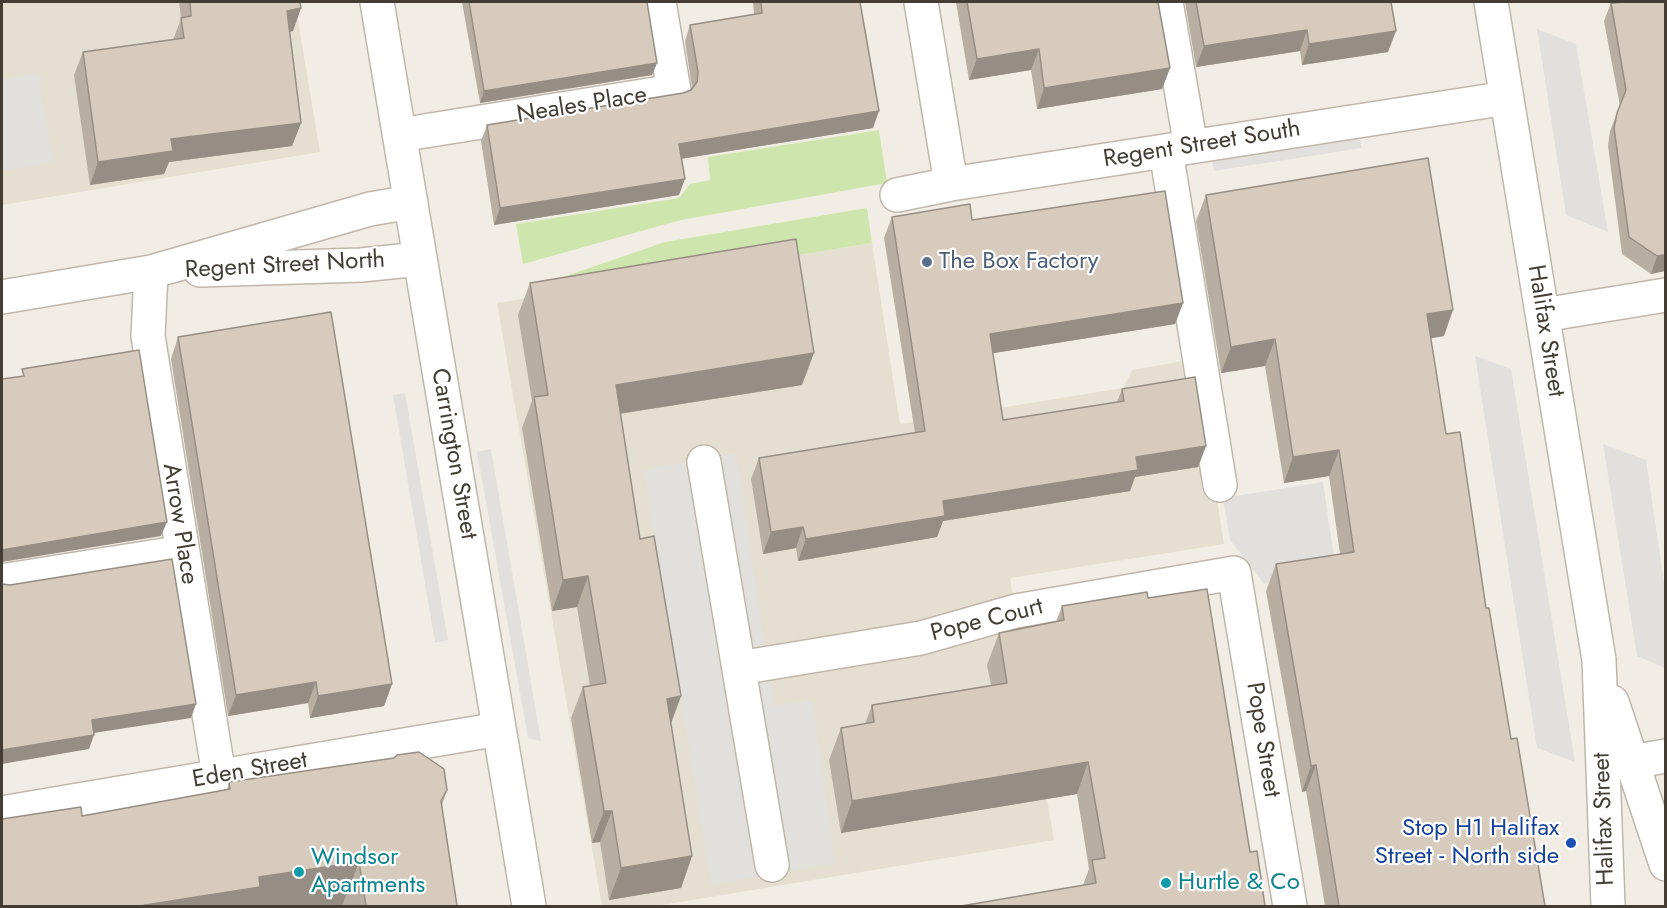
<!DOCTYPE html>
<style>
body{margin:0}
#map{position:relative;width:1667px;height:908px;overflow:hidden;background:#f2ede4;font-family:Jost,sans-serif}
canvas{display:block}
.frame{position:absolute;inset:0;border:3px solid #433d34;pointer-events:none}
</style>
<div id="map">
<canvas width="1667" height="908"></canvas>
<div class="frame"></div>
</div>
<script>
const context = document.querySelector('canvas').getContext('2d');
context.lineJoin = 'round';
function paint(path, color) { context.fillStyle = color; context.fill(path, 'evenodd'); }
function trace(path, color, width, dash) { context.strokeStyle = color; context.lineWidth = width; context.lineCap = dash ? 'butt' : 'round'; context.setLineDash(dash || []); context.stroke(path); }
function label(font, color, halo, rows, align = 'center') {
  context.font = font + ' Jost,sans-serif'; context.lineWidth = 4.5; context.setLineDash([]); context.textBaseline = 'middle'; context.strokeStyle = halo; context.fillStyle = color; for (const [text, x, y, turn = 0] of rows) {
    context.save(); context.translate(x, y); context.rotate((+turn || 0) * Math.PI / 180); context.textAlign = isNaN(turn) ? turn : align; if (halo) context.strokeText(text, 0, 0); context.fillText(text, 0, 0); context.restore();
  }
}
const residential = new Path2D(`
 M2 2H295L320 152 2 205Z
 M872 243 900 424 1123 388 1132 370 1195 359 1224 544 1010 578 1054 840 656 906H602L497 303Z`);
const green = new Path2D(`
 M879 130 887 183 681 220 523 264 516 224 679 198 690 184 710 180 708 157Z
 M867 208 872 243 530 298 528 289 665 242Z`);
const parking = new Path2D(`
 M1537 29 1576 44 1608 232 1566 215Z
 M38 74 53 162 2 171V80Z
 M1358 133 1362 148 1214 171 1212 158Z
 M1475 356 1511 369 1575 762 1537 748Z
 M405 393 448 640 435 643 393 395Z
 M1603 444 1646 460 1665 589V668L1637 656Z
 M491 449 541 741 528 738 477 452Z
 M736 453 774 706 812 700 835 863 711 884 644 470Z
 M1323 482 1336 571 1264 584 1230 540 1223 498Z`);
const minor = new Path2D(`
 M377 2 529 906
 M921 2 951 184
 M1166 2 1191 147
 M1491 2 1599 660 1608 906
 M400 135 674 91 659 2
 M1166 151 1220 485
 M897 195 951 184 1507 98
 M200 270 361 265 420 259
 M151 272 148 336 219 776
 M2 297 151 272 370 209 411 202
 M1543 315 1666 295
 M704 462 772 865
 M2 581 183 552
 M739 668 921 638 1016 611 1234 573 1290 906
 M1612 702 1666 864
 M1630 762 1666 756
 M2 813 499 729`);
const wall = new Path2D(`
 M179 2H300L301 8 293 31 290 32 301 123 292 146 169 162 164 174 90 185 74 75 83 52 173 40 181 19Z
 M462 2H647L657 63 652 75 480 103Z
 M753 2H860L873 128 681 159 679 195 494 225 481 141 487 125 683 93 691 90 692 88 685 41 690 25 754 14Z
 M956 2H1158L1170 68 1162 89 1037 109 1031 70 969 80Z
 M1185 2H1391L1388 52 1302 65 1300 51 1196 67Z
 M1616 2H1665V271L1651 274 1622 254 1608 146 1610 131 1620 106 1604 21 1611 3H1616Z
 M1206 195 1444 336 1431 338 1446 434 1486 608 1511 739 1545 906H1325L1306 791 1302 792 1266 591 1276 564 1340 554 1329 476 1284 483 1265 366 1221 373 1196 221Z
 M892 217 972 220 1183 303 1175 324 993 353 1003 420 1117 402 1122 389 1206 446 1198 467 1135 477 1130 491 943 521 937 537 798 561 796 548 763 554 751 479 759 458 915 433 884 238Z
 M530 283 802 385 620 414 640 539 681 696 671 724 692 856 681 888 609 900 600 842 592 843 571 718 583 687 590 686 577 607 552 611 522 428 532 401 518 315Z
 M178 337 392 684 384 706 310 718 308 703 228 716 171 359Z
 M1148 598 1250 852 1083 885 1089 869 1077 794 841 833 829 760 841 728 865 724 872 705 991 685 987 665 999 633 1056 622 1062 606Z
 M229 782 447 790 442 805 457 906H2L82 816 227 790Z`);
const shadedWall = new Path2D(`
 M301 8 293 31 279 34 287 11Z
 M1307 30 1300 51 1196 67 1204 46Z
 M1396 31 1388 52 1302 65 1309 44Z
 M1039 49 1031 70 969 80 977 59Z
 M657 63 652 75 480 103 484 91Z
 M1170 68 1162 89 1037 109 1044 88Z
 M879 111 873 128 673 160 679 144Z
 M301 123 292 146 169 162 164 174 90 185 98 162 171 139Z
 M685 179 679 195 494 225 500 208Z
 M1665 255V271L1651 274 1657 256Z
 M1183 303 1175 324 982 355 990 334Z
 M1453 310 1444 336 1417 341 1427 314Z
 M1275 339 1265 366 1221 373 1231 347Z
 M814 353 802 385 604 416 616 385Z
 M1206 446 1198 467 1135 477 1130 491 943 521 937 537 798 561 806 539 943 501 1136 457Z
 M1339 450 1329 476 1284 483 1293 457Z
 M167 522 161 536 2 562V550L4 548Z
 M803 527 796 548 763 554 771 532Z
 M588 576 577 607 552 611 563 580Z
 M316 682 308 703 228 716 236 695Z
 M392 684 384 706 310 718 318 696Z
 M681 696 669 728 667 699Z
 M196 704 191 718 87 734 92 720Z
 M94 735 89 749 2 764V750Z
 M1088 762 1077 794 841 833 852 801Z
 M1316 765 1306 791 1302 792 1311 766Z
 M604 811H612L600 842 592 843Z
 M692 856 681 888 609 900 621 868Z
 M359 862 342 906H139L259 877Z`);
const building = new Path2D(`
 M190 2H300L301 8 287 11 301 123 171 139 173 151 98 162 83 52 184 38 181 18 191 16Z
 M469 2H647L657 63 484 91Z
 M761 2H860L879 111 679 144 685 179 500 208 487 125 683 93 691 90 697 82 698 72 690 25 762 13Z
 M967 2H1158L1170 68 1044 88 1039 49 977 59Z
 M1196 2H1391L1396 31 1309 44 1307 30 1204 46Z
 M1626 2H1665V255L1657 256 1629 237 1614 128 1617 113 1626 90 1611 3Z
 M1428 158 1453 310 1427 314 1446 434 1460 432 1486 608H1489L1511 739 1517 738 1545 906H1339L1316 765 1311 766 1276 564 1354 552 1339 450 1293 457 1275 339 1231 347 1206 195Z
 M1165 191 1183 303 990 334 1003 420 1124 401 1122 389 1195 377 1206 446 1136 457 1138 470 943 501 945 516 806 539 803 527 771 532 759 458 925 431 892 217 970 204 972 220Z
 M796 239 814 353 616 385 640 539 654 536 681 696 667 699 692 856 621 868 612 811H604L583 687 606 683 588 576 563 580 534 397 548 395 530 283Z
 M331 312 392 684 318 696 316 682 236 695 178 337Z
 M139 350 167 522 2 550V379L24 376 22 369Z
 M172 559 196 704 92 720 94 735 2 750V584L10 585Z
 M1207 589 1250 852 1257 851 1265 906H961L1096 883 1092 860 1105 858 1088 762 852 801 841 728 874 722 872 705 1007 683 999 633 1064 620 1062 606 1147 592 1148 598Z
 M419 752 444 769 447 790 441 801 457 906H366L359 862 259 877 260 887 139 906H2V819L81 807 82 816 230 789 229 782 394 758 397 755Z`);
const markers = [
 [927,262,6,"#5c6f8a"],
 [1571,843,6,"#1a4fb4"],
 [299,872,6,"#0f9aa8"],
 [1166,883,6,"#0f9aa8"]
];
const streetNames = [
 ["Neales Place",582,106,-9],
 ["Regent Street South",1202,145,-9],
 ["Regent Street North",285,266,-3],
 ["Halifax Street",1545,331,81],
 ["Carrington Street",453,454,80],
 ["Arrow Place",179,524,81],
 ["Pope Court",987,621,-14],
 ["Pope Street",1262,740,81],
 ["Eden Street",250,771,-10],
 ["Halifax Street",1605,819,-92]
];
const serviceNames = [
 ["The Box Factory",939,262]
];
const transitNames = [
 ["Stop H1 Halifax",1559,829],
 ["Street - North side",1559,857]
];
const cultureNames = [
 ["Windsor",311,858],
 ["Apartments",311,886],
 ["Hurtle & Co",1178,883]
];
paint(residential, '#e5dfd2');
paint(green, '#cee6ad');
paint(parking, '#e2e0dc');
trace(minor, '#c0b7aa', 36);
trace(minor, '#fff', 33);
paint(wall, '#b8afa2');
paint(shadedWall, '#968e84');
paint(building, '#d6cbbc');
trace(building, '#968e84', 1.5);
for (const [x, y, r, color] of markers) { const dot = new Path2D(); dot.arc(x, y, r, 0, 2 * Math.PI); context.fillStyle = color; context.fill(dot); trace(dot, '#fff', 2); }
label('24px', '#433d34', '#fff', streetNames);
label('24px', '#4e5e75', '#fff', serviceNames, 'left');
label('24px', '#164399', '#fff', transitNames, 'right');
label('24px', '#0d838f', '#fff', cultureNames, 'left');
</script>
